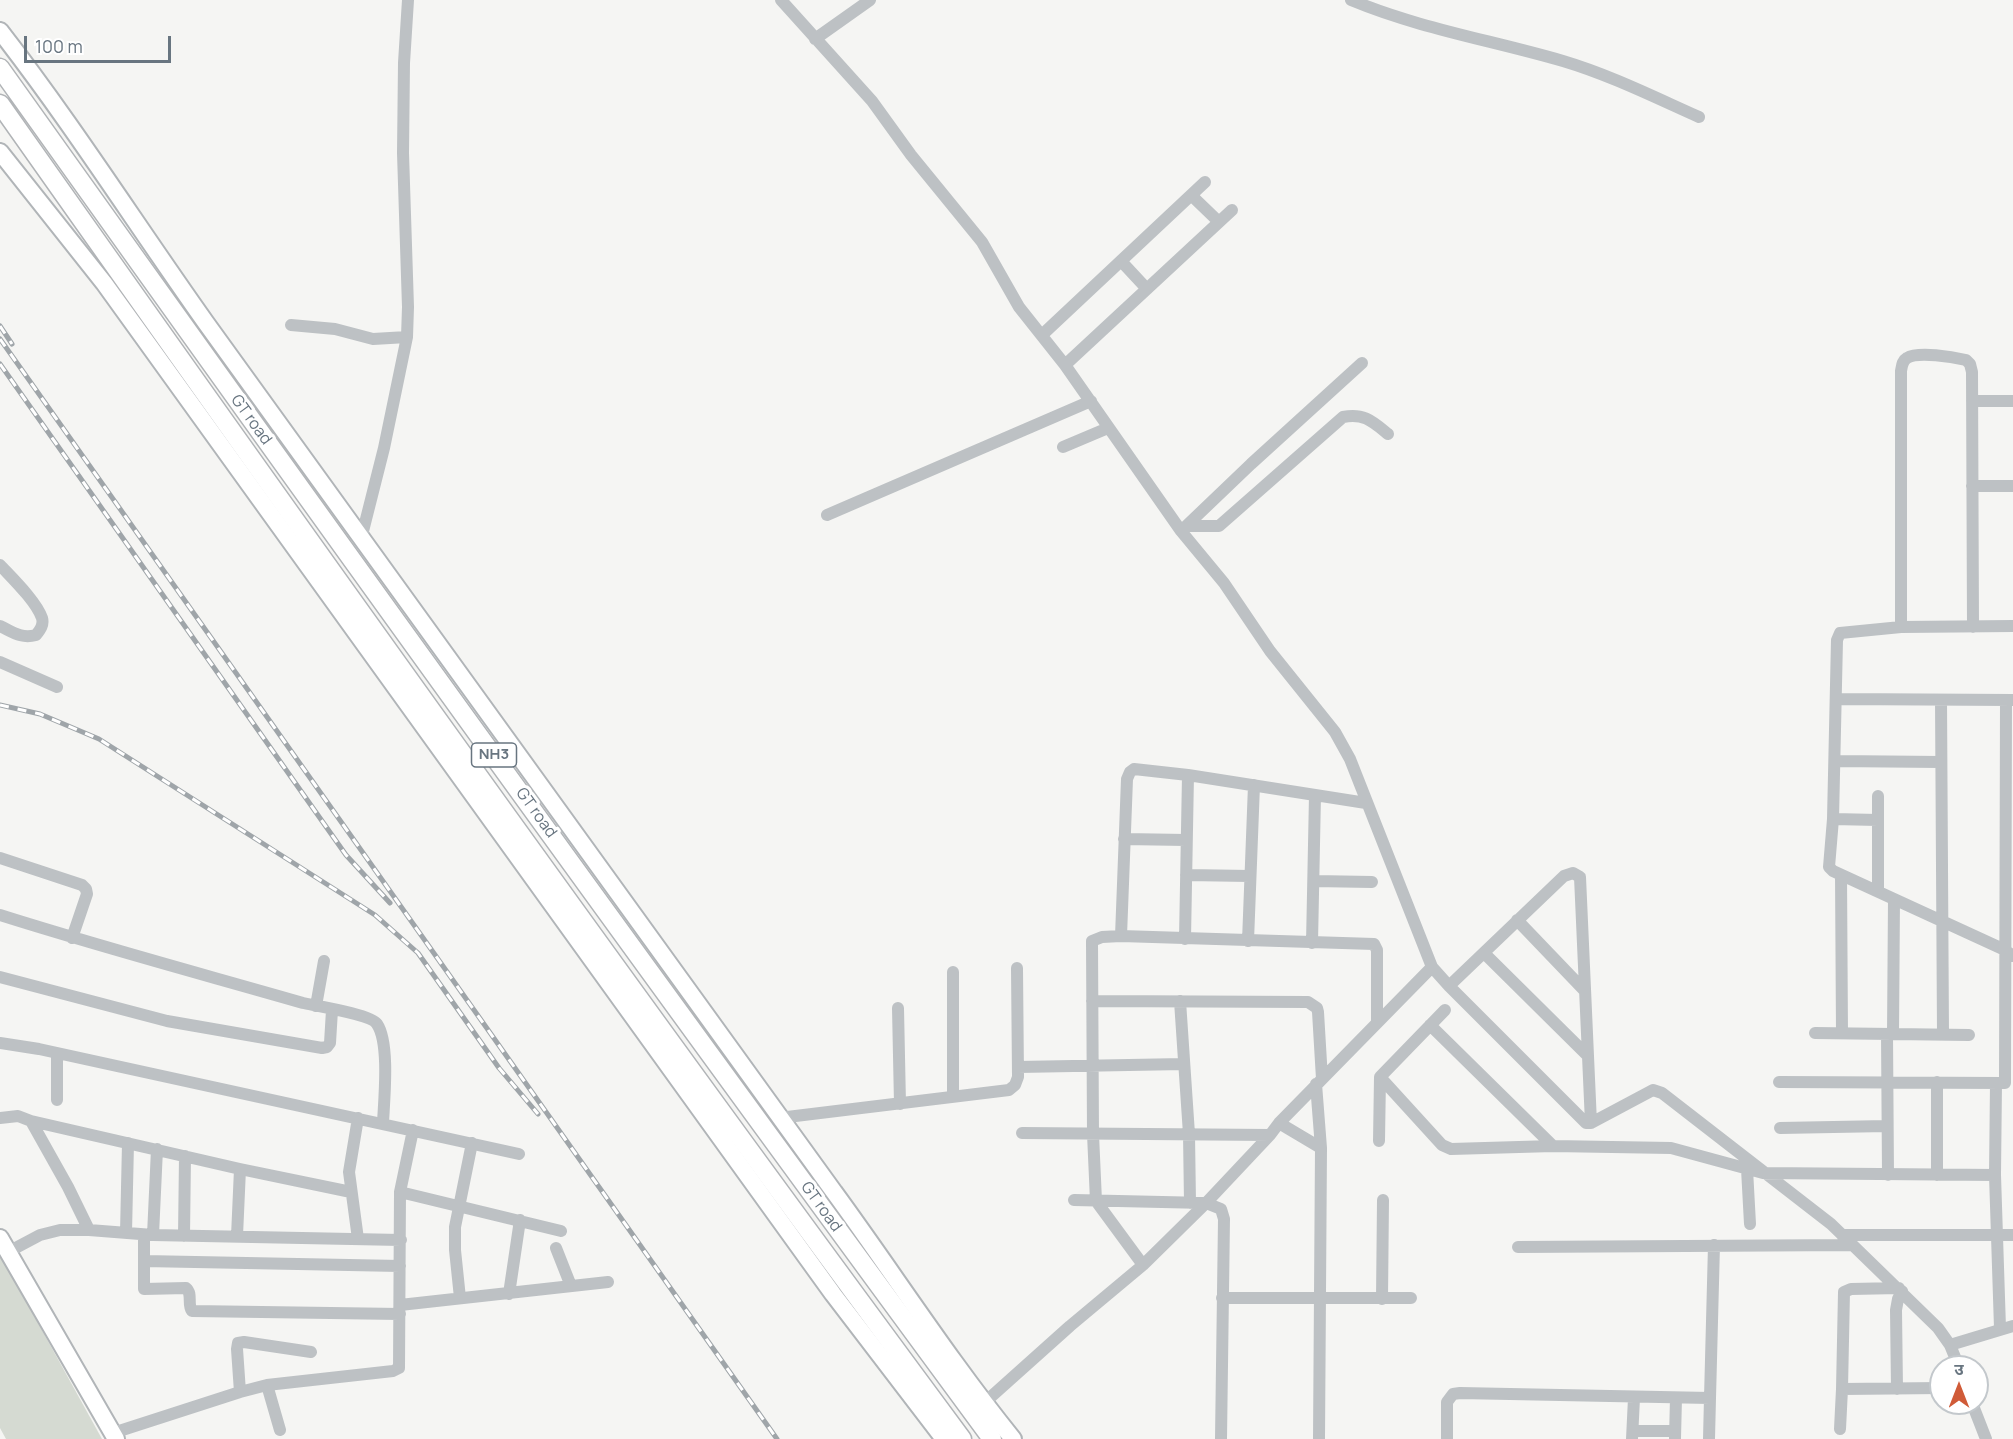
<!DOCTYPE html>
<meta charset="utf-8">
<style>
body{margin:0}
#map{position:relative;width:2013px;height:1439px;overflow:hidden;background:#f5f5f3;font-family:Manrope,"Noto Sans Devanagari",sans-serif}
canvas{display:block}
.north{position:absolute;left:1929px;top:1355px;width:60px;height:60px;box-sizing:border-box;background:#fff;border:2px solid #c3c8cc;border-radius:50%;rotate:0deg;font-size:16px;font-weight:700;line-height:24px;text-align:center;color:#687580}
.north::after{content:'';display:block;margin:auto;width:21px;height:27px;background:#d05b38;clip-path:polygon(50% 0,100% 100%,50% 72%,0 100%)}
.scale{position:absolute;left:24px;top:36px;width:147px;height:27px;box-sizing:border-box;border:3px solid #687580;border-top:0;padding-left:8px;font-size:18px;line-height:21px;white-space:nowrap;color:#687580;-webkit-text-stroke:4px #fff;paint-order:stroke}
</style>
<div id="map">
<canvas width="2013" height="1439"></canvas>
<div class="north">उ</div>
<div class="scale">100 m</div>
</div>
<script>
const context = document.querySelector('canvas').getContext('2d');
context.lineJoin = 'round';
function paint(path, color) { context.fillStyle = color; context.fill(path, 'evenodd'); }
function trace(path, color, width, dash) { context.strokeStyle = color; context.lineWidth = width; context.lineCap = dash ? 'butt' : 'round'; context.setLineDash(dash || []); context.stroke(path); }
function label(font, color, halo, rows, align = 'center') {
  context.font = font + ' Manrope,sans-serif'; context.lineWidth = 6; context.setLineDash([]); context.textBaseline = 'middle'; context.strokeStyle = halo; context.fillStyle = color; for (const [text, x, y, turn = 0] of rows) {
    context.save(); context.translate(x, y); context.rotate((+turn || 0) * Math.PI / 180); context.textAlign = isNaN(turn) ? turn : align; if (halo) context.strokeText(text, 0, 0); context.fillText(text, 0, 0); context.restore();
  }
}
const green = new Path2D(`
 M0 1254 102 1439H6L0 1428Z`);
const minor = new Path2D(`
 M781 0 872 101 911 155 982 242 1019 307 1065 365 1181 531 1224 583 1270 651 1335 732 1350 759 1432 967 1449 986 1586 1123H1591L1653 1090 1662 1093 1831 1224 1938 1328 1950 1345 1959 1367
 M1351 0C1421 29 1491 40 1563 61 1610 75 1654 97 1699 117
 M815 39 870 0
 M1191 195 1219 222
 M1121 261 1147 289
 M291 325 335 329 373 339 407 337
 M1043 334 1205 182
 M1065 365 1232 210
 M1972 401H2013
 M1063 447 1108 428
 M1972 486H2013
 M827 515 1091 401
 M1187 526H1219L1343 417C1364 413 1372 421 1388 434
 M1182 530 1251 464 1362 363
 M361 539 384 448 407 337 408 307 403 153 404 63 408 0
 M0 565C12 578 36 601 42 618 44 625 40 630 36 635 21 639 13 632 0 626
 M2013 626 1901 627 1840 633 1837 640 1833 819 1829 867 1833 871 2005 950 2013 956
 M1901 627V371C1902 366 1902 361 1907 358 1918 351 1953 357 1966 360L1970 364 1972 372 1973 627
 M0 662 57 687
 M1836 699 2013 700
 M1941 700 1943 1034
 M1835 761 1940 762
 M1878 796V891
 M1833 819 1878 820
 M1124 839 1186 840
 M0 858 82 885 86 889 87 894 72 938
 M1186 875 1250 876
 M1841 875 1842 1033
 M1314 881 1372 882
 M0 915C101 947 202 974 303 1003 317 1006 372 1015 377 1024 390 1043 384 1100 383 1123
 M1517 920 1585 991
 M1121 936 1127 779 1130 772 1134 769 1188 775 1366 803
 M1185 939 1188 775
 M1248 941 1254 785
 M1312 943 1315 795
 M1484 953 1588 1056
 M953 972V1097
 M0 977 167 1021 322 1048 327 1047 330 1043 332 1010
 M1449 986 1564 876 1573 873 1580 877 1591 1123
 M1092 1001 1308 1002 1317 1008 1318 1012 1322 1079
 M1180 1001 1189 1134 1190 1203
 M316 1006 324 961
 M898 1008 900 1104
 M1430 1025 1553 1146
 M1815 1033 1969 1035
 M1887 1034 1888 1175
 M1893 1034 1894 899
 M0 1043 39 1049 519 1154
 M1018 1067 1184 1064
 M1380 1077 1442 1145 1451 1149 1553 1146 1671 1148 1763 1173 1995 1175
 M1779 1082 2003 1083
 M1937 1082V1175
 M1996 1083 1995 1175 2000 1328
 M2005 1083 2006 700
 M1316 1084 1321 1148
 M57 1100V1053
 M0 1118 18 1116 31 1121 68 1187 89 1230
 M358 1118 349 1172 358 1239
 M779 1118 1009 1090 1015 1085 1018 1077 1017 968
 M31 1121 240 1169 351 1192
 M1279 1123 1321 1148 1319 1439
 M1780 1128 1887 1126
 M1022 1133 1270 1135
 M1379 1141 1380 1077 1445 1010
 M1747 1169 1750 1224
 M400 1192 561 1231
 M1074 1200 1206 1203 1221 1209 1224 1219 1221 1439
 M126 1233 128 1143
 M144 1235V1289L186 1288C193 1294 187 1304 192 1311L400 1314
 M153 1235 157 1149
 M1842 1235H2013
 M184 1236 185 1156
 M237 1236 240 1169
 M1518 1247 1852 1245
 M556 1248 571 1286
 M8 1252 40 1235 60 1230H89L153 1235 401 1240
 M144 1261 400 1266
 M1143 1265 1096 1201 1093 1134 1092 941 1102 937 1121 936 1374 944 1377 950V1023
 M1899 1288 1851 1289 1844 1292 1842 1389 1941 1388
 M509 1294 520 1220
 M460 1298 455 1250V1227L472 1143
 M1222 1298H1411
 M1382 1299 1383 1200
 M400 1305 608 1282
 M1950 1345 2013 1326
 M267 1385 280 1430
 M1897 1389 1896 1310 1898 1299 1902 1291
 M240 1392 267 1385 393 1371 399 1368 400 1192 413 1130
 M984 1403 1070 1326 1143 1265 1206 1203 1270 1135 1279 1123 1432 967
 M1972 1403 1986 1439
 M1840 1429 1842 1389
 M1633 1431H1675
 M113 1433 240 1392 237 1349 238 1343 244 1342 311 1352
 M1675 1438 1676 1398
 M1447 1439V1402L1453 1394 1460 1393 1710 1398 1714 1245
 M1632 1439 1634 1398
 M1709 1439 1710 1398`);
const major = new Path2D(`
 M0 31C73 125 137 226 206 323 414 614 624 903 834 1192 894 1274 949 1360 1013 1439
 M0 152 104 283 833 1294 944 1439
 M0 1238 116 1439`);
const highway = new Path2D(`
 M0 68C327 527 657 985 992 1439
 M0 104C316 552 635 998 962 1439`);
const rail = new Path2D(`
 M0 326 12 344
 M0 339 777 1439
 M0 364 346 855 390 903
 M0 705 40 714 99 739 375 915 418 953 499 1068 538 1114`);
const shields = [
 [494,755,45]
];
const shieldNames = [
 ["NH3",494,755]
];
const streetNames = [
 ["GT road",251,420,54],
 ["GT road",536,813,54],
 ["GT road",821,1207,54]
];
paint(green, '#d5dad2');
trace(major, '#b1b5b8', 20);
trace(highway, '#b1b4b7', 21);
trace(minor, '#bdc1c4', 12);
trace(major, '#fff', 16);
trace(highway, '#fff', 18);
trace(rail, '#9fa5a9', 5);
trace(rail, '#fff', 3, [9]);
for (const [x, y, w] of shields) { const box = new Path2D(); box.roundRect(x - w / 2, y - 12, w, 24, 4.5); context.fillStyle = '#fff'; context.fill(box); trace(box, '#687580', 1.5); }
label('bold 15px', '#687580', null, shieldNames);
label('16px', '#687580', '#fff', streetNames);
</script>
